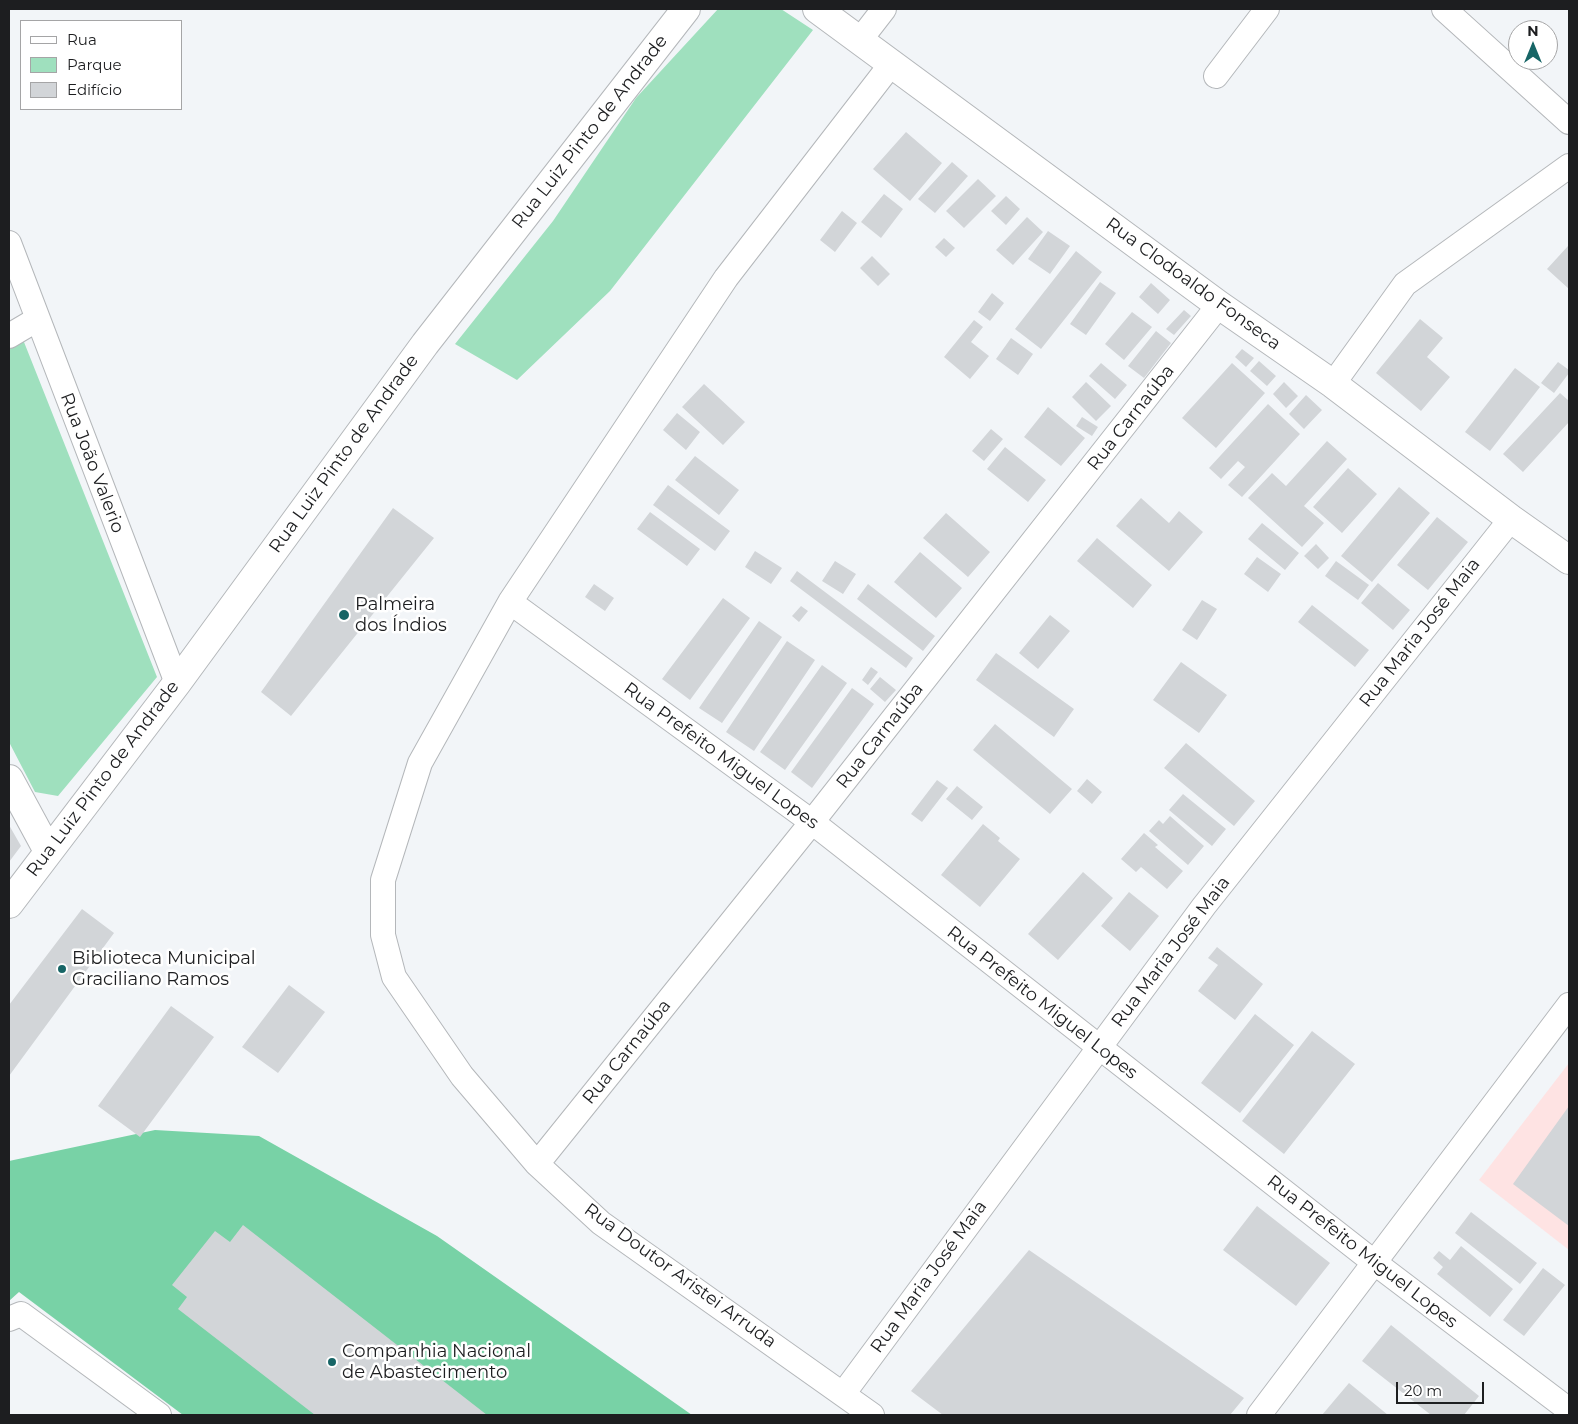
<!DOCTYPE html>
<meta charset="utf-8">
<style>
body{margin:0}
#map{position:relative;width:1578px;height:1424px;overflow:hidden;background:#f2f5f8;font-family:Montserrat,sans-serif}
canvas{display:block}
.frame{position:absolute;inset:0;border:10px solid #1d1e20;pointer-events:none}
.legend{position:absolute;left:20px;top:20px;width:162px;height:90px;box-sizing:border-box;background:#fff;border:1px solid #a5a5a6;margin:0;padding:6px 9px;list-style:none;font-size:15px;color:#1d1e20}
.legend li{display:flex;align-items:center;gap:10px;height:25px}
.legend b{width:25px;border:1px solid #a5a5a6}
.north{position:absolute;left:1508px;top:20px;width:50px;height:50px;box-sizing:border-box;background:#fff;border:1px solid #a5a5a6;border-radius:50%;rotate:0deg;font-size:14px;font-weight:700;line-height:20px;text-align:center;color:#1d1e20}
.north::after{content:'';display:block;margin:auto;width:18px;height:22px;background:#176566;clip-path:polygon(50% 0,100% 100%,50% 72%,0 100%)}
.scale{position:absolute;left:1396px;top:1382px;width:88px;height:22px;box-sizing:border-box;border:2px solid #1d1e20;border-top:0;padding-left:6px;font-size:15px;line-height:18px;white-space:nowrap;color:#1d1e20;-webkit-text-stroke:4px #fff;paint-order:stroke}
</style>
<div id="map">
<canvas width="1578" height="1424"></canvas>
<div class="frame"></div>
<ul class="legend">
<li><b style="height:6px;background:#fff"></b>Rua</li>
<li><b style="height:14px;background:#9fe0be"></b>Parque</li>
<li><b style="height:14px;background:#d2d5d8"></b>Edifício</li>
</ul>
<div class="north">N</div>
<div class="scale">20 m</div>
</div>
<script>
const context = document.querySelector('canvas').getContext('2d');
context.lineJoin = 'round';
function paint(path, color) { context.fillStyle = color; context.fill(path, 'evenodd'); }
function trace(path, color, width, dash) { context.strokeStyle = color; context.lineWidth = width; context.lineCap = dash ? 'butt' : 'round'; context.setLineDash(dash || []); context.stroke(path); }
function label(font, color, halo, rows, align = 'center') {
  context.font = font + ' Montserrat,sans-serif'; context.lineWidth = 5; context.setLineDash([]); context.textBaseline = 'middle'; context.strokeStyle = halo; context.fillStyle = color; for (const [text, x, y, turn = 0] of rows) {
    context.save(); context.translate(x, y); context.rotate((+turn || 0) * Math.PI / 180); context.textAlign = isNaN(turn) ? turn : align; if (halo) context.strokeText(text, 0, 0); context.fillText(text, 0, 0); context.restore();
  }
}
const education = new Path2D(`
 M1569 1063V1250L1479 1180Z`);
const green = new Path2D(`
 M718 9H781L813 30 610 291 517 380 455 344 553 221 636 98Z
 M22 337 157 677 58 796 35 792 9 742V346Z`);
const forest = new Path2D(`
 M155 1130 259 1136 437 1236 692 1415H183L19 1292 9 1301V1161Z`);
const building = new Path2D(`
 M906 132 942 163 910 201 873 169Z
 M952 162 968 176 935 213 918 199Z
 M978 179 996 196 964 228 946 211Z
 M884 194 903 209 881 238 861 222Z
 M1006 196 1020 209 1006 225 991 211Z
 M842 211 857 223 835 252 820 240Z
 M1027 217 1043 232 1013 265 996 250Z
 M1048 231 1070 246 1050 274 1028 259Z
 M944 238 955 248 946 257 935 247Z
 M1568 246 1569 247V289L1547 269Z
 M1076 251 1102 272 1041 349 1015 329Z
 M872 256 890 274 878 286 860 268Z
 M1100 282 1116 293 1086 335 1070 324Z
 M1151 283 1170 300 1158 314 1139 297Z
 M992 293 1004 303 990 321 978 312Z
 M1184 310 1191 316 1174 335 1166 329Z
 M1132 312 1152 327 1124 360 1105 344Z
 M1420 319 1443 338 1427 357 1450 377 1421 411 1376 373Z
 M974 320 983 327 971 342 989 356 970 379 944 357Z
 M1156 331 1171 343 1144 378 1128 366Z
 M1011 338 1033 354 1018 375 996 359Z
 M1242 349 1254 358 1246 367 1235 357Z
 M1259 361 1276 376 1267 386 1250 371Z
 M1558 362 1569 370V373L1554 393 1541 383Z
 M1101 363 1127 385 1115 399 1089 376Z
 M1232 363 1265 393 1216 448 1182 418Z
 M1515 368 1540 387 1490 451 1465 432Z
 M1086 382 1111 406 1096 421 1072 397Z
 M1284 382 1298 396 1286 408 1273 394Z
 M704 384 745 422 723 445 682 407Z
 M1560 393 1569 401V422L1523 472 1503 454Z
 M1306 395 1322 410 1304 429 1289 414Z
 M1268 404 1300 434 1242 497 1228 485 1245 467 1238 461 1221 479 1209 468Z
 M1048 407 1085 438 1061 466 1024 437Z
 M677 413 700 432 686 450 663 430Z
 M1082 417 1098 427 1092 436 1076 426Z
 M991 429 1003 439 984 461 972 451Z
 M1327 441 1347 459 1304 506 1324 523 1302 547 1248 498 1272 473 1286 486Z
 M1005 447 1046 480 1028 502 987 469Z
 M695 456 739 490 719 515 675 480Z
 M1348 468 1377 494 1342 533 1313 507Z
 M668 485 730 531 715 551 653 505Z
 M1399 487 1430 513 1372 582 1341 556Z
 M1141 498 1169 523 1179 511 1203 532 1169 571 1116 526Z
 M393 508 434 538 291 716 261 692Z
 M650 512 700 549 687 566 637 529Z
 M946 513 990 552 968 577 923 538Z
 M1437 517 1468 542 1428 590 1397 565Z
 M1262 523 1299 553 1285 570 1248 539Z
 M1097 538 1152 585 1133 608 1077 561Z
 M1316 544 1329 558 1318 569 1304 556Z
 M755 551 782 568 771 584 745 567Z
 M920 552 962 588 936 618 894 582Z
 M1257 557 1281 574 1268 592 1244 574Z
 M835 561 856 574 843 594 822 581Z
 M1336 561 1369 585 1358 600 1325 576Z
 M797 571 913 658 906 668 790 581Z
 M1378 583 1410 610 1393 630 1361 603Z
 M594 584 614 598 605 611 585 597Z
 M868 584 935 636 923 651 857 599Z
 M723 598 750 618 690 700 662 679Z
 M1202 600 1217 609 1197 640 1182 630Z
 M1312 605 1369 650 1355 667 1298 622Z
 M801 606 808 611 799 622 792 616Z
 M1050 615 1070 631 1038 669 1019 653Z
 M759 621 782 637 722 723 699 708Z
 M787 641 815 660 754 751 726 732Z
 M996 653 1074 709 1054 737 976 680Z
 M1181 662 1227 695 1199 733 1153 700Z
 M822 665 847 683 785 770 760 752Z
 M871 667 878 672 868 685 862 680Z
 M880 677 896 690 885 702 870 689Z
 M852 688 874 704 812 788 791 772Z
 M995 724 1072 789 1050 814 973 750Z
 M1186 743 1255 801 1234 826 1164 768Z
 M1087 779 1102 792 1092 804 1077 791Z
 M937 780 948 788 922 822 911 814Z
 M957 786 983 807 972 820 946 799Z
 M1183 794 1226 829 1212 846 1169 810Z
 M1170 816 1204 846 1188 865 1149 831 1159 820 1163 824Z
 M983 824 1000 838 998 841 1020 859 980 907 941 875Z
 M9 825 21 846 9 862Z
 M1144 833 1158 845 1155 847 1183 871 1167 889 1141 867 1136 872 1121 859Z
 M1083 872 1113 898 1058 960 1028 934Z
 M1129 892 1159 916 1130 951 1101 926Z
 M82 909 114 933 9 1076V1005Z
 M1217 947 1263 984 1235 1020 1198 991 1218 965 1208 958Z
 M289 985 325 1012 278 1073 242 1047Z
 M171 1006 214 1037 140 1137 98 1106Z
 M1255 1014 1294 1045 1240 1113 1201 1083Z
 M1312 1031 1355 1064 1284 1154 1242 1121Z
 M1569 1106V1226L1513 1184Z
 M1257 1206 1330 1263 1296 1306 1223 1250Z
 M1471 1212 1537 1263 1520 1284 1455 1233Z
 M243 1225 487 1415H315L178 1309 187 1297 172 1285 215 1231 230 1242Z
 M1461 1246 1513 1289 1490 1317 1437 1274 1443 1267 1433 1258 1439 1251 1450 1260Z
 M1029 1250 1244 1398 1230 1415H943L911 1391Z
 M1543 1268 1565 1285 1524 1336 1503 1320Z
 M1391 1325 1479 1396 1464 1415H1431L1362 1361Z
 M1349 1383 1388 1415H1322Z`);
const minor = new Path2D(`
 M1444 9 1569 122
 M860 40 884 9
 M1216 76 1267 9
 M9 243 177 683
 M9 336 36 320
 M1333 384 1405 284 1569 166
 M510 602 812 822 1375 1263 1569 1410
 M537 1164 812 822 1219 305
 M9 1319 21 1314 159 1415
 M843 1394 1204 906 1511 519
 M872 1415 601 1223 537 1164 462 1076 394 977 383 935V880L420 763 510 602 726 278 892 63
 M1259 1415 1569 1005`);
const tertiary = new Path2D(`
 M817 9 1219 305 1333 384 1511 519 1569 560
 M9 779 48 851
 M9 904 177 683 425 344 686 9`);
const markers = [
 [344,615,6,"#176566"],
 [62,969,5,"#176566"],
 [332,1362,5,"#176566"]
];
const streetNames = [
 ["Rua Luiz Pinto de Andrade",590,132,-52],
 ["Rua Clodoaldo Fonseca",1193,284,36],
 ["Rua Carnaúba",1131,418,-52],
 ["Rua Luiz Pinto de Andrade",344,454,-54],
 ["Rua João Valerio",92,463,69],
 ["Rua Maria José Maia",1420,633,-52],
 ["Rua Carnaúba",880,736,-52],
 ["Rua Prefeito Miguel Lopes",721,756,36],
 ["Rua Luiz Pinto de Andrade",103,779,-53],
 ["Rua Maria José Maia",1171,952,-53],
 ["Rua Prefeito Miguel Lopes",1042,1003,38],
 ["Rua Carnaúba",627,1052,-51],
 ["Rua Prefeito Miguel Lopes",1362,1252,38],
 ["Rua Doutor Aristei Arruda",680,1276,36],
 ["Rua Maria José Maia",929,1277,-54]
];
const poiNames = [
 ["Palmeira",355,605],
 ["dos Índios",355,626],
 ["Biblioteca Municipal",72,959],
 ["Graciliano Ramos",72,980],
 ["Companhia Nacional",342,1352],
 ["de Abastecimento",342,1373]
];
paint(education, '#fee3e3');
paint(green, '#9fe0be');
paint(forest, '#78d2a6');
paint(building, '#d2d5d8');
trace(minor, '#b4b7ba', 26);
trace(tertiary, '#b4b7ba', 30);
trace(minor, '#fff', 24);
trace(tertiary, '#fff', 28);
for (const [x, y, r, color] of markers) { const dot = new Path2D(); dot.arc(x, y, r, 0, 2 * Math.PI); context.fillStyle = color; context.fill(dot); trace(dot, '#fff', 2); }
label('18px', '#1d1e20', '#fff', streetNames);
label('18px', '#1d1e20', '#fff', poiNames, 'left');
</script>
